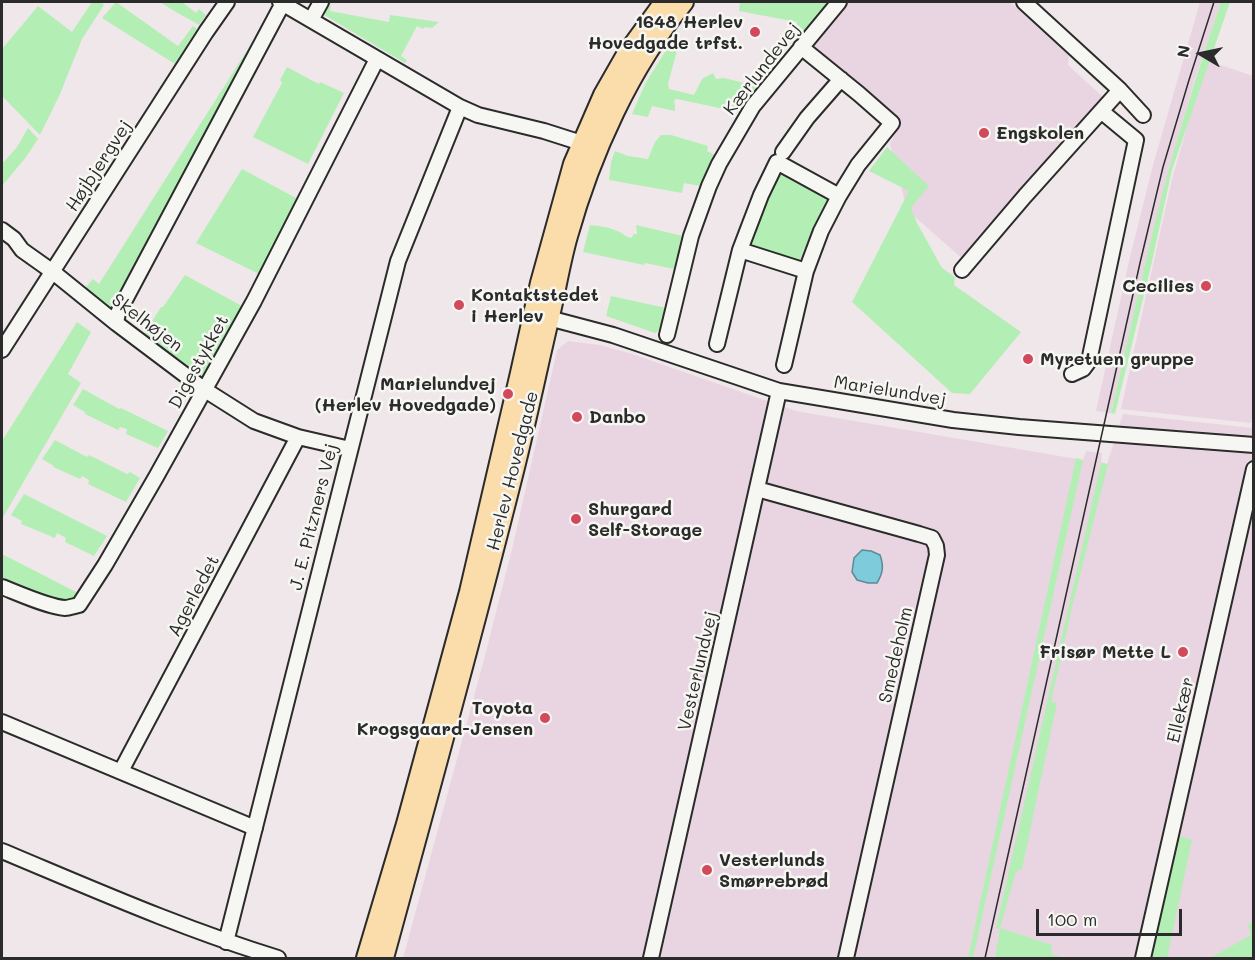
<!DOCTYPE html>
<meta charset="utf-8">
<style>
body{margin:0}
#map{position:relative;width:1255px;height:960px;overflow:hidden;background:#f0e7eb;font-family:Mali,sans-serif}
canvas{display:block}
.frame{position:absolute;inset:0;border:3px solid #2b2b2b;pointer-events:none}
.north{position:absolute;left:1171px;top:24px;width:60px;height:60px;-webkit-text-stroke:4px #f6f6f2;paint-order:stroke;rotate:279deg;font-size:16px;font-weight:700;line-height:24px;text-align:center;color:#2b2b2b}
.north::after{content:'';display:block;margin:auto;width:21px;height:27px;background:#2b2b2b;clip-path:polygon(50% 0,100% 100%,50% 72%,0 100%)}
.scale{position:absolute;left:1036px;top:909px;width:146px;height:27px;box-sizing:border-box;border:3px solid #2b2b2b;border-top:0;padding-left:8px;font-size:18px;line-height:21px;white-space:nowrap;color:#2b2b2b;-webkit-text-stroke:4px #f6f6f2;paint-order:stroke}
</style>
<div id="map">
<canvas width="1255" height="960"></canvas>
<div class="frame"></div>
<div class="north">N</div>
<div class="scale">100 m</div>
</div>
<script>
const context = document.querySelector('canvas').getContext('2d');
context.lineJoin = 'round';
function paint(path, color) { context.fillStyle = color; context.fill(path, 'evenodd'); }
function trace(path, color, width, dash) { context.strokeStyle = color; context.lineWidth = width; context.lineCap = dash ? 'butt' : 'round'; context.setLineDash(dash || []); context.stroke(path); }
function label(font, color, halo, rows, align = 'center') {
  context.font = font + ' Mali,sans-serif'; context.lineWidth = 5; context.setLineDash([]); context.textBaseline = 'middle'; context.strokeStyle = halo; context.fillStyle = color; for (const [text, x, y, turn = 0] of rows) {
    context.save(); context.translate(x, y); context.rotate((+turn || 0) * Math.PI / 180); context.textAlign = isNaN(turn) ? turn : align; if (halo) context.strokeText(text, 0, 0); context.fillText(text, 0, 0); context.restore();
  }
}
const built = new Path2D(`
 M847 2H1010L1069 56 1068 65 1104 98 965 261 907 210 890 144 901 122 812 44Z
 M1200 2H1221L1194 82 1169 169 1145 264 1111 413 1096 411 1129 261 1153 165Z
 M1206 60 1253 76V414L1251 423 1121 409 1172 179Z
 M568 341 600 345 632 354 796 411 1083 460 1086 451 1102 453 1101 462 1107 464 1123 414 1253 428V958H403L486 652 513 545 557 350Z`);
const green = new Path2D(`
 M92 2H101L104 5 82 39 60 94 40 135 2 96V49L38 6 72 32Z
 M116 2 178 46 193 26 197 29 175 64 102 18Z
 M160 2H182L196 13 199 9 206 15 199 25C186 17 173 11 160 2Z
 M326 2H331L330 11 389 22 390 15 439 22 432 28 425 27 423 29 417 26 401 56 407 60 405 63 319 12Z
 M740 2H829L799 37 795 32 797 22 739 11Z
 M1221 2H1230L1172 170 1151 266 1115 414 1111 413C1130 331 1147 249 1169 168 1185 112 1202 57 1221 2Z
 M263 25 266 28 210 129H206L186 169 189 173 162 218 156 222 144 249 146 252 115 314 84 289 93 279 99 284Z
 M671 42 678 47 668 84 669 89 694 95 702 79 713 73 716 79 724 78 757 86 738 112 677 99 674 100 675 106V111L652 106 648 117 632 114 645 84Z
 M287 67 319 84 320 82 344 93 308 164 253 137 282 83 280 80Z
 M28 128 38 139 26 157 2 186V164L17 147Z
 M661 135H671L708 146 707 151 715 155 700 186 684 183 682 193 609 180 611 162 615 151 628 156 648 159 655 142Z
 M887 147 929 186 911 208 917 223 942 268 955 277 954 285 1021 332 970 394 952 393 852 302 909 191 869 171Z
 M780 167 828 199 812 230 799 262 747 246Z
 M242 169 298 199 259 274 196 243Z
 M590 225C599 226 609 227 617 231 623 233 625 237 631 238L634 234H637L636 225 683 236 674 269 645 263 644 265 583 252Z
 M185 275 242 306 205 378 144 334 161 307H163Z
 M611 296 666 308 660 330 655 333 606 316Z
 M77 322 91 332 68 374 81 383 2 519V441Z
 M83 389 119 409 121 408 168 431 158 448 126 434 127 429 120 427 118 430 85 414V412L73 405Z
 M55 440 87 457 89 455 127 474 130 472 140 478 126 502 88 484 89 480 82 476 80 479 53 467 54 466 42 459Z
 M1076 458 1083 460 973 958H968Z
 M1101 463 1108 464 1073 603 1051 702 1057 703 1022 869 1016 872 1000 928 1052 945 1051 954 1065 958H995L1000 929 996 928Z
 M24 494 107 536 94 556 65 542 66 538 57 533 55 538 21 524 22 521 11 515Z
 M2 554 82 595 71 600 61 602 2 582Z
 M1178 835 1192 840 1167 958H1151Z
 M1253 921V958H1210L1251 935 1248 925Z`);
const water = new Path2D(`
 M862 550 871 551 880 555C884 566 883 573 877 583H868L857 580 852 572 854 558Z`);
const minor = new Path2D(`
 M280 2 460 107 478 115 544 131 591 146
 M1024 2 1120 90 1143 115
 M311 20 321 2
 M783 152 807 118 841 79
 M2 230 14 239 22 250 53 272 116 323 205 390 254 421 298 437 350 449
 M740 250 806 271
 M962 270 1025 196 1120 90
 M541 316 613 335 779 391 953 420 1019 427 1254 445
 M116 323 118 313 283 3
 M667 335 691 236 709 186 719 164 753 106 839 2
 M717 344 740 250 761 195 777 162 839 196
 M2 350 206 32 227 2
 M784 365 806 271 821 231 839 196 858 165 892 123 859 94 801 47
 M1072 374 1083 369 1089 361 1136 140 1101 111
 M757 489 919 534 932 538 936 546 937 555 846 958
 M2 587C18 593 48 607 65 608 69 608 74 606 79 605L105 565 156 477 254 301 377 59
 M2 722 255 828
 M121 771 298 437
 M2 851C93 889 183 929 278 958
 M226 942 398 261 460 107
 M651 958 779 391
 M1143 958 1254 469`);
const major = new Path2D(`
 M366 958 406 824 469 592 520 373 540 283 573 164 603 95 627 53 664 2
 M384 958C427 800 471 642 511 483 525 429 536 375 549 320 556 292 560 264 568 236 591 154 630 67 684 2`);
const tram = new Path2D(`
 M985 958 1140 263 1163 167 1189 80 1214 2`);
const markers = [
 [755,32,6,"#d1495b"],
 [984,133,6,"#d1495b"],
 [1206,286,6,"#d1495b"],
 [459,305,6,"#d1495b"],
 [1028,359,6,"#d1495b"],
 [508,394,6,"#d1495b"],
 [577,417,6,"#d1495b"],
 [576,519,6,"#d1495b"],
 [1183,652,6,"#d1495b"],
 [545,718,6,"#d1495b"],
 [707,870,6,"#d1495b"]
];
const poiNames = [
 ["1648 Herlev",743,22,"right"],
 ["Hovedgade trfst.",743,43,"right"],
 ["Engskolen",996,133],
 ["Cecilies",1194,286,"right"],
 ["Kontaktstedet",471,295],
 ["i Herlev",471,316],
 ["Myretuen gruppe",1040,359],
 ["Marielundvej",496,384,"right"],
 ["(Herlev Hovedgade)",496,405,"right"],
 ["Danbo",589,417],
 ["Shurgard",588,509],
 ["Self-Storage",588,530],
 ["Frisør Mette L",1171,652,"right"],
 ["Toyota",533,708,"right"],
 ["Krogsgaard-Jensen",533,729,"right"],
 ["Vesterlunds",719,860],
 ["Smørrebrød",719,881]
];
const streetNames = [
 ["Kærlundevej",762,69,-52],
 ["Højbjergvej",99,166,-57],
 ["Skelhøjen",147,323,37],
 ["Digestykket",199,362,-61],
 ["Marielundvej",890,391,9],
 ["Herlev Hovedgade",513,471,-76],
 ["J. E. Pitzners Vej",314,517,-76],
 ["Agerledet",194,596,-62],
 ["Smedeholm",896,655,-77],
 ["Vesterlundvej",698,671,-77],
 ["Ellekær",1181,710,-77]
];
paint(built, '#e9d5e2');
paint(green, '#b3efb4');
paint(water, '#7dcbdb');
trace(water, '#5c8b95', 1.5);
trace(minor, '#2b2b2b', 18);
trace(major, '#2b2b2b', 22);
trace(minor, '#f6f6f2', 14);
trace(major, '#faddab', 18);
trace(tram, '#2b2b2b', 1.5);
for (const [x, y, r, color] of markers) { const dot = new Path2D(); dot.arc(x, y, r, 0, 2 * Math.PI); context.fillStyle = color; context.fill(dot); trace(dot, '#f6f6f2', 2); }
label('bold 18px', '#2b2b2b', '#f6f6f2', poiNames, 'left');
label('18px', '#2b2b2b', '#f6f6f2', streetNames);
</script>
